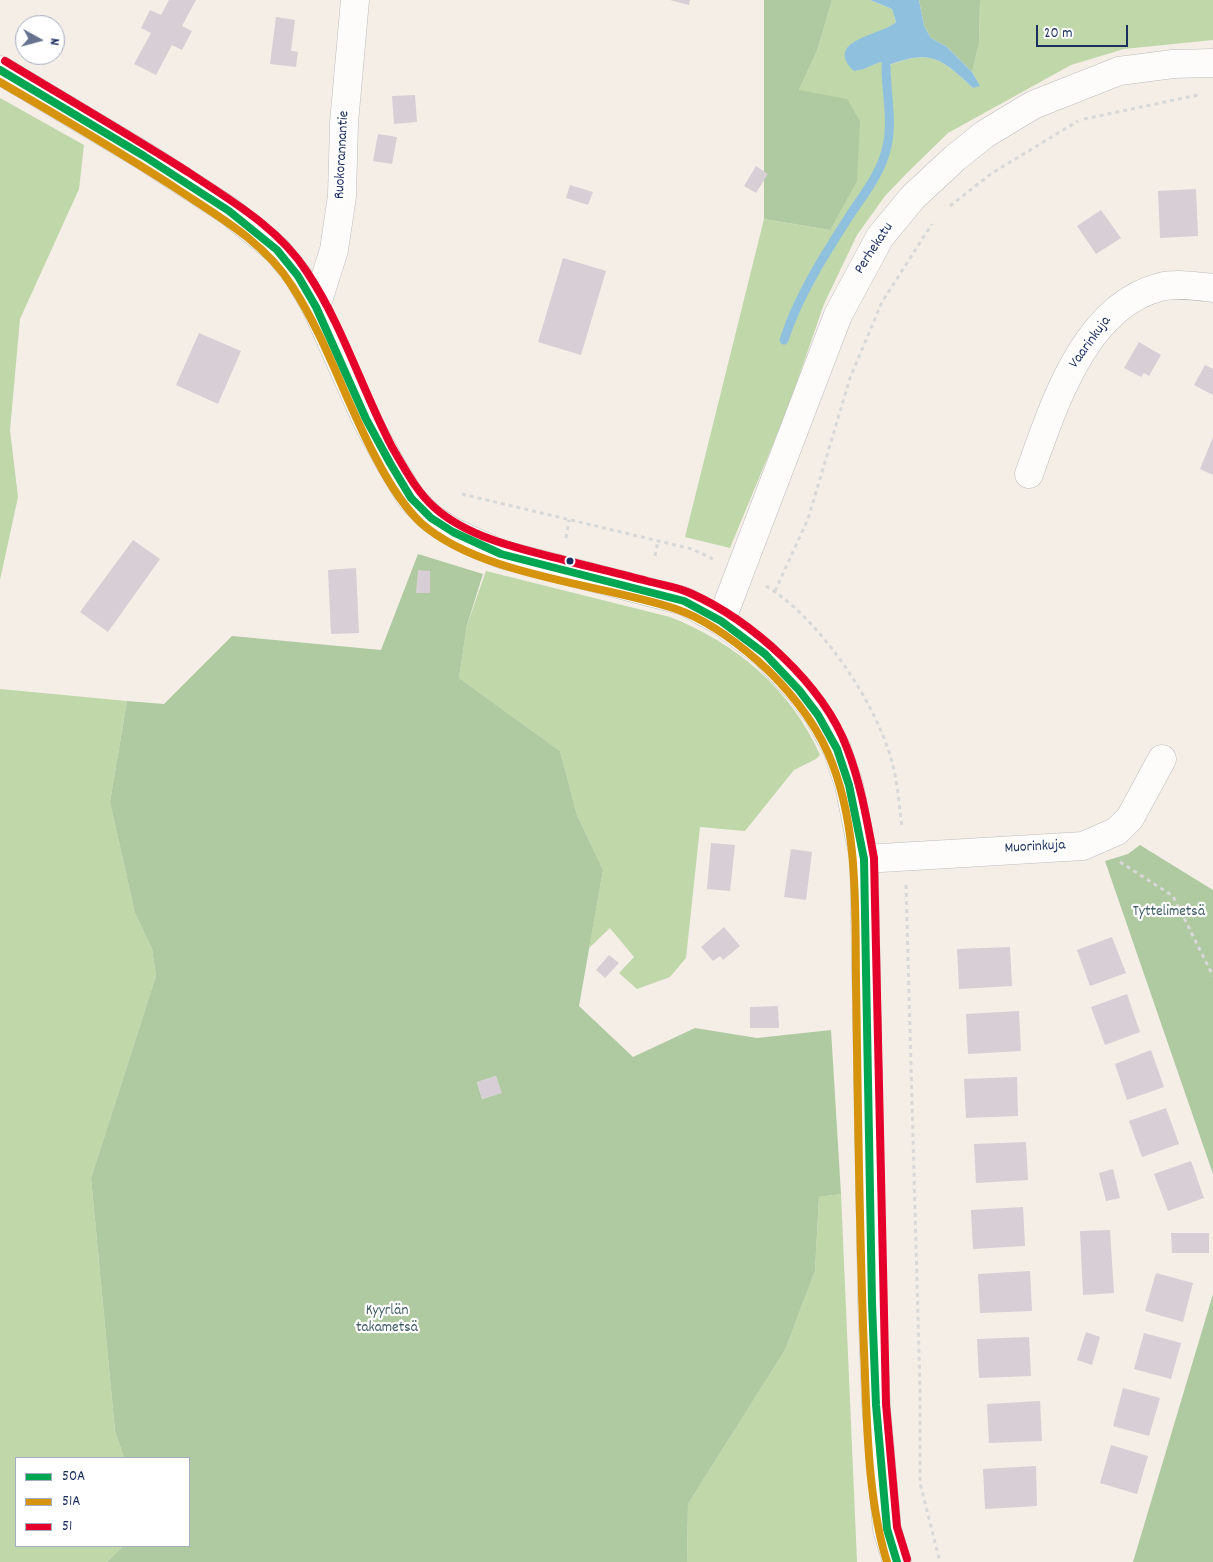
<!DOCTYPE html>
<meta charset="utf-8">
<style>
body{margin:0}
#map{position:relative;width:1213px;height:1562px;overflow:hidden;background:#f4eee7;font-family:Dekko,sans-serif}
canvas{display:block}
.legend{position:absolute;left:15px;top:1457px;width:175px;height:90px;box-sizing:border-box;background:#fff;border:1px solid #a4acbf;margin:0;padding:6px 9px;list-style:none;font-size:15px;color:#1b2f5e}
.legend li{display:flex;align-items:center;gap:10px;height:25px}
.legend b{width:25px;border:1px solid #a4acbf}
.north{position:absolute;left:15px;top:15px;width:50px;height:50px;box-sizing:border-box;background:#fff;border:1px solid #a4acbf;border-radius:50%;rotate:97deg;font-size:14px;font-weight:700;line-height:20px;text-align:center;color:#1b2f5e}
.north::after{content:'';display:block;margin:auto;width:18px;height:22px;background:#67728e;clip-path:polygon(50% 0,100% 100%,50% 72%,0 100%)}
.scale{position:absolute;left:1036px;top:25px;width:92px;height:22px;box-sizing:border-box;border:2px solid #1b2f5e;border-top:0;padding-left:6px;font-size:15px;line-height:18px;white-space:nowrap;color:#1b2f5e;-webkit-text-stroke:4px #fff;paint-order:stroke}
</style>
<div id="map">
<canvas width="1213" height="1562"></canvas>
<ul class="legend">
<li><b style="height:6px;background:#00a651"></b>50A</li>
<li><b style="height:6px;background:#d6940e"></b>51A</li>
<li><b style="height:6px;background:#e4002b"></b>51</li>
</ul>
<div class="north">N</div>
<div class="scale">20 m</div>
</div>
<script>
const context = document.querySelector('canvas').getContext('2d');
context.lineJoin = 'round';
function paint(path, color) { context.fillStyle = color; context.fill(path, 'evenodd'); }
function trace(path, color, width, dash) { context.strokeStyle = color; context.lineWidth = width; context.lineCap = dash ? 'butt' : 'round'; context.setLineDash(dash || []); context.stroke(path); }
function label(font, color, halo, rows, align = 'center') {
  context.font = font + ' Dekko,sans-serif'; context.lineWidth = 4.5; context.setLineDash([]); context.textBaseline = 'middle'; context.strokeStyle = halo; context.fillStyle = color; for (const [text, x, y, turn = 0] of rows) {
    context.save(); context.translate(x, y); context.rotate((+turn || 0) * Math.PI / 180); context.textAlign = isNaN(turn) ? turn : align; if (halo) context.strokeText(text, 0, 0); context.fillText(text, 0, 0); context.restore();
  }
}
const green = new Path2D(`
 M832 0H870L892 9 896 22C886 32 863 36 849 47L864 69 880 62 887 66C930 49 940 57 973 88L976 79 972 72 979 44 980 0H1213V40L1124 49 1071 65 948 133 907 173 885 196 857 235 824 304 788 408 730 548 685 537 764 219 830 230 799 90 817 51Z
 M0 98 84 145 79 189 20 319 10 430 18 497 0 580Z
 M486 571 670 617C736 643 791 689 820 755L816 759 794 770 745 831 700 827 686 958 670 977 637 989 619 973 634 957 610 928 589 948 603 870 577 815 560 751 459 678 467 625Z
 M0 689 127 701 110 802 135 913 152 949 156 976 91 1178 115 1431 124 1458H16V1546H123L107 1562H0Z
 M841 1194 857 1562H687L688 1504 785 1350 815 1271 819 1197Z`);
const forest = new Path2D(`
 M764 0H832L817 51 799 90 847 99 860 121 857 181 830 230 764 219Z
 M919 0H980L979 44 972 72 947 47 931 38 924 26Z
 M418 554 483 574 467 625 459 678 560 751 577 815 603 870 579 1006 633 1057 695 1028 757 1038 831 1030 841 1194 819 1197 815 1271 785 1350 688 1504 687 1562H107L123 1546H189V1458H124L115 1431 91 1178 156 976 152 949 135 913 110 802 127 701 164 704 232 636 381 650ZM496 1076 501 1093 482 1099 477 1082Z
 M1140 845 1213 890V1174L1105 861 1128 854Z
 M1213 1294V1562H1133Z`);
const water = new Path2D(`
 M870 0H919L924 26 931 38 947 47 972 72 980 86 973 88C940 57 930 49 886 66L880 62 864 69 854 71C822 40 883 35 896 22L892 9Z`);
const stream = new Path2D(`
 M784 340C798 296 825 254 850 215 862 197 877 178 884 157 895 126 886 97 886 66`);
const building = new Path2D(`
 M169 0H196L182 26 192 31 182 50 172 45 156 75 134 64 151 33 141 28 150 10 161 15Z
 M670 0H690L689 5Z
 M276 17 295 20 291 51 298 52 296 67 270 64Z
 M415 95 417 122 394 124 392 96Z
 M378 134 397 137 392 164 373 161Z
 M756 166 768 174 756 193 744 186Z
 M570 185 593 192 588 205 566 198Z
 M1196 189 1198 236 1160 238 1158 191Z
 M1101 210 1121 238 1096 254 1077 226Z
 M563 258 606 271 581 355 538 342Z
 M199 333 241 351 218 404 176 385Z
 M1139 342 1161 355 1149 376 1144 373 1141 377 1124 368Z
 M1205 365 1213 369V395L1194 385Z
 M1213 437V475L1200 469Z
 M133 540 160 559 108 632 80 612Z
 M356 568 359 633 331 634 328 570Z
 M418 570 430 571V593H416Z
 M711 843 735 845 730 891 707 889Z
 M791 849 812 852 806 900 784 897Z
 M724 927 740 946 723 960 720 956 713 961 701 947Z
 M1112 937 1126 973 1090 986 1077 950Z
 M1010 947 1012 986 959 989 957 949Z
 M609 955 619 963 605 978 596 970Z
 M1127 994 1140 1032 1105 1045 1091 1007Z
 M778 1006 779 1028H750V1007Z
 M1019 1011 1021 1051 968 1054 966 1014Z
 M1151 1050 1164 1087 1127 1100 1115 1064Z
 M496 1076 502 1093 482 1099 477 1082Z
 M1017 1077 1018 1116 966 1118 964 1079Z
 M1166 1108 1179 1144 1142 1157 1129 1121Z
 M1026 1142 1028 1180 976 1183 974 1144Z
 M1191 1161 1204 1198 1168 1211 1154 1174Z
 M1113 1169 1120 1198 1106 1201 1099 1173Z
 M1023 1207 1025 1246 973 1249 971 1210Z
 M1110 1230 1114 1293 1083 1295 1080 1231Z
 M1171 1233H1209V1253H1172Z
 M1030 1271 1032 1311 980 1313 978 1274Z
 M1156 1273 1193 1283 1183 1322 1145 1311Z
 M1086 1332 1100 1337 1092 1365 1077 1360Z
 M1144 1333 1181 1343 1171 1379 1134 1369Z
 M1029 1337 1031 1376 979 1378 977 1339Z
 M1123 1388 1160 1398 1149 1436 1113 1426Z
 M1040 1401 1042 1441 989 1443 987 1404Z
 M1111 1445 1148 1456 1137 1494 1100 1483Z
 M1036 1466 1037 1506 985 1509 983 1469Z`);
const path = new Path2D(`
 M1084 119 1198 95
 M950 206 992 173 1078 121
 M462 494 692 549 713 559
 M566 538 569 520
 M655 556 658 541
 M766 586C819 618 876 702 892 762 898 783 899 806 902 827
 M775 591 808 519 850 378 882 302 932 224
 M1120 862 1173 896 1213 976
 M906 885 920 1390V1483L940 1562`);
const street = new Path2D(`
 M316 307 334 250 342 196 344 123 355 0
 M1029 474C1053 408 1083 307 1160 287 1176 283 1196 286 1213 288
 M864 859 1083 846 1117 831 1130 818 1162 759`);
const secondary = new Path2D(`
 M0 70 144 156 229 211 277 250 298 276 316 307 366 419 390 463 411 498 431 518 453 532 501 554 684 601 721 621 765 654 799 690 818 715 837 749 849 785 864 859 872 1303 876 1405 887 1529 897 1562
 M721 621 838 315 880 237 913 197 955 158 985 134 1033 105 1119 71 1173 64 1213 63`);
const bus1 = new Path2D(`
 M0 70 144 156 229 211 277 250 298 276 316 307 366 419 390 463 411 498 431 518 453 532 501 554 684 601 721 621 765 654 799 690 818 715 837 749 849 785 864 859 872 1303 876 1405 887 1529 897 1562`);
const bus2 = new Path2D(`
 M0 82C58 116 117 150 174 187 216 215 265 242 292 286 327 340 346 403 377 460 389 483 402 505 421 523 481 576 601 584 676 609 705 619 735 641 758 661 786 686 813 719 828 753 859 824 855 907 856 982 858 1105 859 1228 864 1351 867 1418 867 1498 887 1562`);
const bus3 = new Path2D(`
 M5 61C66 98 128 134 188 172 230 200 279 228 307 272 343 326 362 390 392 447 405 469 416 491 435 508 470 539 525 550 568 561 595 568 621 574 647 581 661 585 677 587 690 593 751 620 823 684 847 748 861 784 867 821 874 858L886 1404 897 1527 907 1559`);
const markers = [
 [570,561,4.5,"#1b2f5e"]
];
const streetNames = [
 ["Ruokorannantie",343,155,-87],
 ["Perhekatu",875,249,-57],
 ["Vaarinkuja",1091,343,-54],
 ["Muorinkuja",1035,848,-3]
];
const parkNames = [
 ["Tyttelimetsä",1169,913],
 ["Kyyrlän",387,1312],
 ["takametsä",387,1329]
];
paint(green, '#bfd7a9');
paint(forest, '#afc9a1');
paint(water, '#8fc1df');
trace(stream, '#8fc1df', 9);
paint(building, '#d7ced6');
trace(street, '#bebcbc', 29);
trace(secondary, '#bebcbc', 29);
trace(path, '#d8d8d9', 3, [4, 4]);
trace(street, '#fdfcfb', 28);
trace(secondary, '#fdfcfb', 28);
trace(bus1, '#00a651', 8);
trace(bus2, '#d6940e', 8);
trace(bus3, '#e4002b', 8);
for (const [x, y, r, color] of markers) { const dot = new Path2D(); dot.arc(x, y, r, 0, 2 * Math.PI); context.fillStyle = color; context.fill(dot); trace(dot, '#fff', 2); }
label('15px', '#1b2f5e', '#fff', streetNames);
label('15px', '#3f5c65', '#fff', parkNames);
</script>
